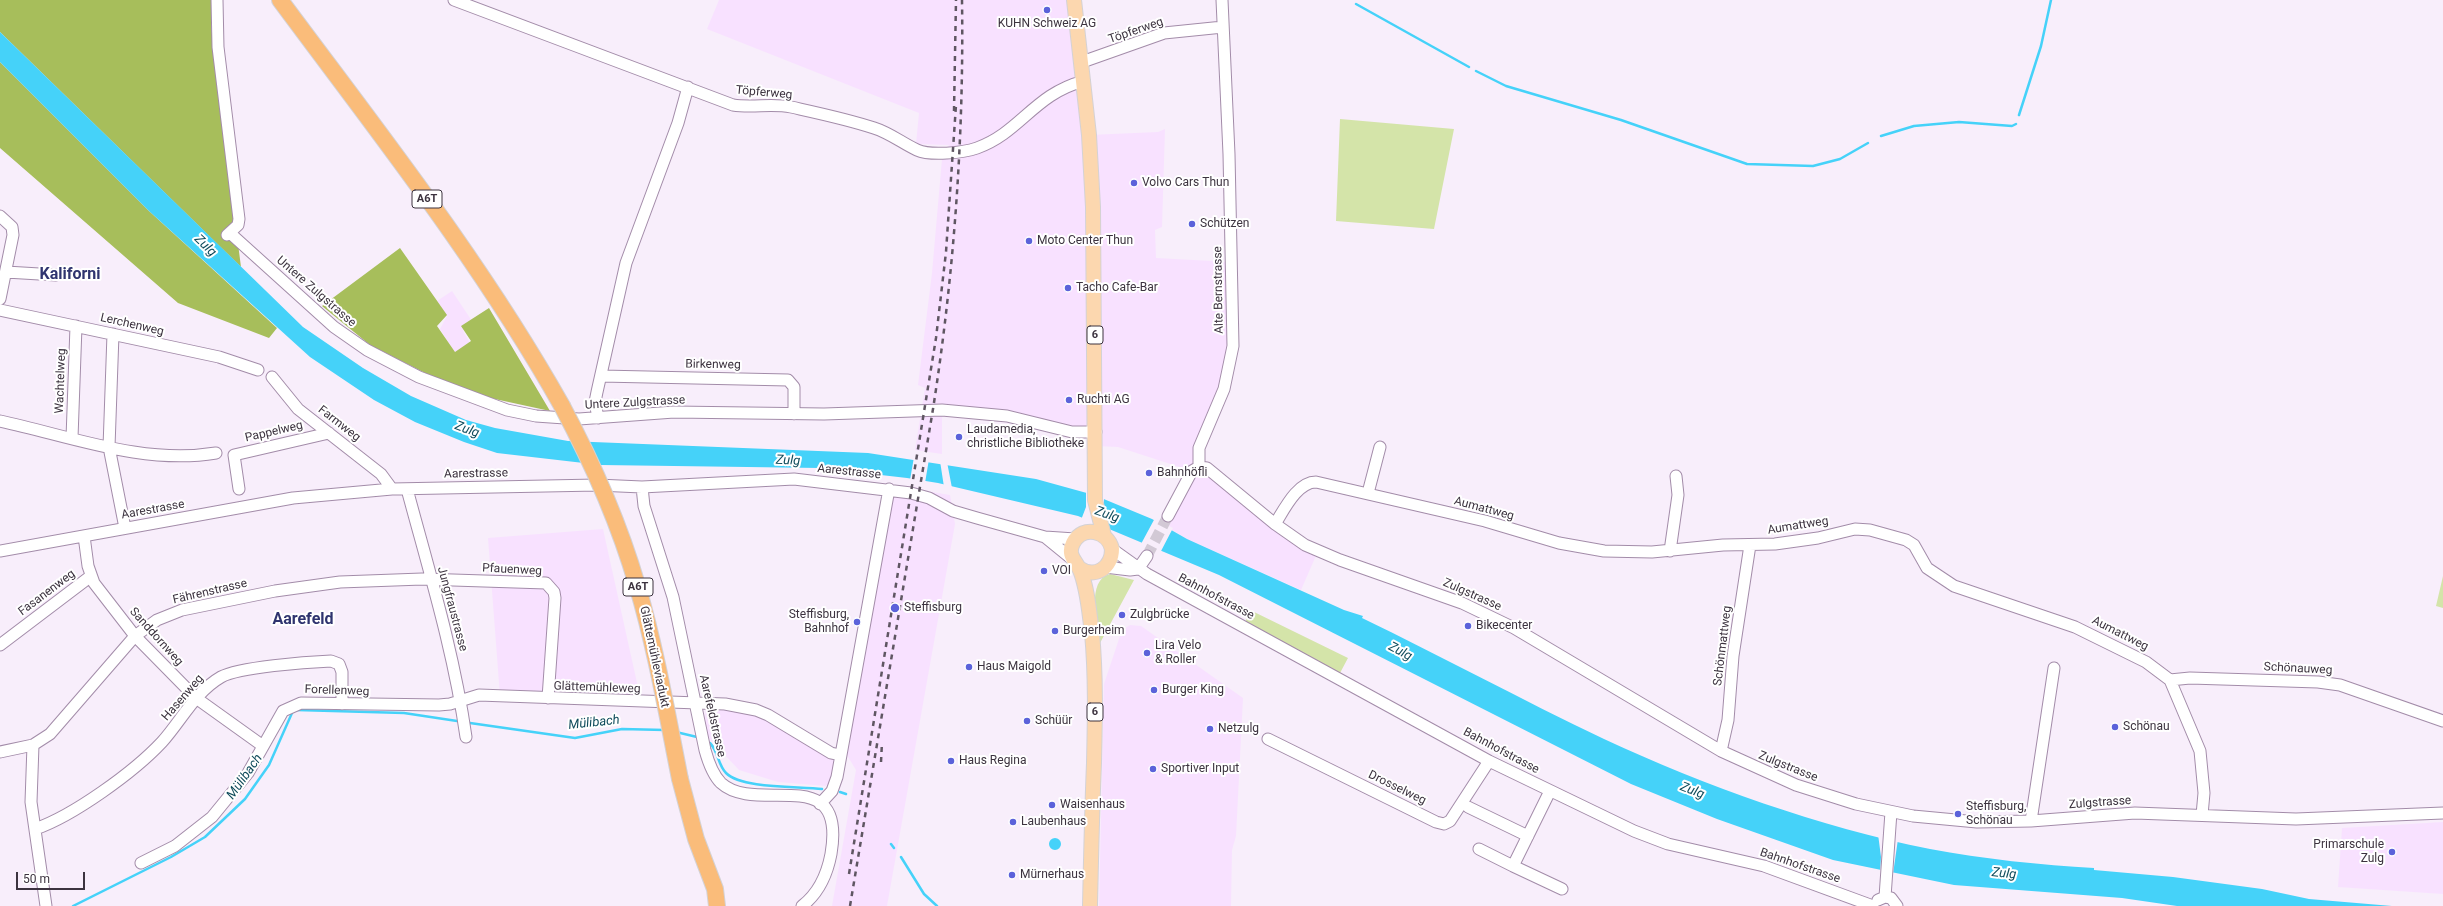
<!DOCTYPE html>
<meta charset="utf-8">
<style>
body{margin:0}
#map{position:relative;width:2443px;height:906px;overflow:hidden;background:#f8eefb;font-family:Roboto,sans-serif}
canvas{display:block}
.scale{position:absolute;left:16px;top:872px;width:69px;height:18px;box-sizing:border-box;border:2px solid #3c333f;border-top:0;padding-left:5px;font-size:12px;line-height:14px;white-space:nowrap;color:#3c333f;-webkit-text-stroke:3px #fff;paint-order:stroke}
</style>
<div id="map">
<canvas width="2443" height="906"></canvas>
<div class="scale">50 m</div>
</div>
<script>
const context = document.querySelector('canvas').getContext('2d');
context.lineJoin = 'round';
function paint(path, color) { context.fillStyle = color; context.fill(path, 'evenodd'); }
function trace(path, color, width, dash) { context.strokeStyle = color; context.lineWidth = width; context.lineCap = dash ? 'butt' : 'round'; context.setLineDash(dash || []); context.stroke(path); }
function label(font, color, halo, rows, align = 'center') {
  context.font = font + ' Roboto,sans-serif'; context.lineWidth = 4; context.setLineDash([]); context.textBaseline = 'middle'; context.strokeStyle = halo; context.fillStyle = color; for (const [text, x, y, turn = 0] of rows) {
    context.save(); context.translate(x, y); context.rotate((+turn || 0) * Math.PI / 180); context.textAlign = isNaN(turn) ? turn : align; if (halo) context.strokeText(text, 0, 0); context.fillText(text, 0, 0); context.restore();
  }
}
const built = new Path2D(`
 M719 0H1074L1089 135 1158 132 1165 129 1162 227 1155 230 1156 258 1231 262 1233 332 1199 467 1318 551 1301 590 1187 539 1164 525 1192 471 1118 447 1095 446V432L942 410V454L915 450 925 388 918 385 932 273 942 159 949 145 916 144 919 113 707 29Z
 M452 291 474 324 463 331 470 343 455 353 440 329 447 316 437 301Z
 M908 488 950 495 955 524 887 906H832L856 770 842 747 884 496Z
 M603 529 641 701 500 696 488 538Z
 M1130 625 1141 626 1243 698 1236 836 1232 850 1231 906H1099L1104 684 1122 630Z
 M705 708H737L757 714 837 760 830 782 826 786 778 782 739 770 706 735Z
 M2443 822V894L2338 887 2342 828Z`);
const green = new Path2D(`
 M1340 119 1454 129 1434 229 1336 221Z
 M1110 574 1134 580 1100 643C1097 623 1086 580 1110 574Z
 M2443 576V608L2436 606Z
 M1250 610 1348 658 1340 673 1245 623Z`);
const forest = new Path2D(`
 M0 0H211V25L216 73 241 267 0 32Z
 M0 62 149 211 277 328 269 338 178 303 0 148Z
 M400 248 447 315 437 326 455 352 471 341 461 326 489 308 550 411 481 396 425 373 370 345 322 306Z`);
const water = new Path2D(`
 M0 32 303 327 363 368 411 396 466 420 495 428 568 441 868 453 1036 479 1094 495 1152 519 1187 539 1344 610 1363 616 1362 618C1443 657 1522 700 1604 739 1705 786 1820 827 1930 849 1982 859 2042 865 2094 868V870L2173 877 2262 889 2309 899 2392 906H2177L2122 898 1954 885 1833 860 1717 819 1631 784 1219 575 1078 516 938 483 907 478 820 468 601 465 497 453 464 442 415 422 374 400 310 357 149 211 0 62Z
 M1049 844a6 6 0 1 1 12 0a6 6 0 1 1-12 0Z`);
const pier = new Path2D(`
 M914 457 929 459 925 483 910 480Z
 M940 461 947 462 952 488 944 487Z
 M1086 491 1104 497V508L1110 531 1081 520 1086 507Z
 M1155 518 1173 528 1160 553 1141 544Z
 M1878 834 1898 839 1893 874 1880 872 1881 857Z`);
const stream = new Path2D(`
 M1356 4 1469 67
 M1476 71 1506 86 1621 120 1747 164 1813 166 1840 159 1868 143
 M2019 115 2041 46 2051 0
 M1881 136 1914 126 1959 122 2012 126 2016 124
 M297 710 404 713 457 721
 M470 723 575 738 622 729 665 730
 M676 732 697 737
 M710 743C718 751 718 765 726 773 742 789 799 786 822 789
 M840 792 846 794
 M891 844 894 848
 M901 857 924 894 937 906
 M73 906 171 857 205 837 245 799 269 765 292 713`);
const minorTunnel = new Path2D(`
 M1147 556 1168 516`);
const minor = new Path2D(`
 M217 0 218 47 239 219 238 225 227 235
 M454 0 733 105C753 108 772 103 791 107 818 113 847 119 874 128 890 133 902 143 917 150 930 156 963 153 977 148 1021 132 1034 94 1084 81
 M1082 62 1164 33 1223 27
 M0 216 12 227 13 235 0 299
 M231 234 334 327 367 350 419 377 507 410 536 416 579 419 674 412 824 414 942 410 1007 416 1072 432H1096
 M6 272 56 275
 M0 310 219 357 258 370
 M113 334 109 447 125 528
 M601 376 788 380 794 387V414
 M272 377 298 409 381 474 392 489
 M598 418 595 402 597 392 626 263 678 123 688 87
 M0 421C70 436 143 465 216 453
 M72 438 76 326
 M1199 467V448L1224 389 1233 346 1229 154 1222 0
 M642 487 644 506 673 597 705 750C708 761 712 774 721 783 757 816 847 760 831 854 827 875 819 893 802 906
 M239 489 234 455 329 433
 M407 489C429 571 454 652 466 737
 M1368 493 1380 447
 M1168 516 1192 471 1199 467 1207 468 1275 524 1305 545 1340 560 1462 603 1514 628 1721 751 1796 785 1856 804 1913 816 1977 822 2031 821 2135 813 2296 819 2443 813
 M1275 524C1284 510 1297 482 1316 482L1485 521 1559 543 1604 551 1652 552 1723 545 1775 544 1818 538 1855 529 1870 530 1906 540 1914 545 1927 568 1954 586 2075 627 2146 662 2170 680 2200 751 2204 793 2202 815
 M84 536 88 566 94 583 135 636 196 698 263 746
 M1045 537 1072 559
 M1112 549 1147 574 1489 761 1634 831 1668 844 1764 866 1873 906
 M0 551 293 498 392 489 597 485 642 487 794 479 911 493 929 498 953 511 977 518 1045 537 1075 539
 M1670 551 1678 495 1676 476
 M1105 567 1130 570 1138 569 1147 556
 M0 645 91 576
 M2170 680 2190 678 2318 682 2340 685 2443 721
 M1268 739 1436 822 1444 824 1450 821 1489 761
 M33 745 31 802 46 906
 M1721 751 1728 720 1733 656 1750 545
 M0 752 33 745 50 734 135 636 157 620 182 610 275 591 340 582 422 579 546 583 554 592 555 598 548 698
 M820 804 832 791 837 777 889 489
 M1468 807 1528 836
 M2031 821 2054 668
 M35 829C73 816 134 772 162 742 181 721 195 692 221 677 239 667 307 662 331 661L339 664 342 672V704
 M1479 849 1513 866 1550 791
 M141 863 175 846 212 817 248 773 283 711 301 703 439 705 450 704 479 695 725 704 756 710 768 715 831 753 840 755
 M1513 866 1562 889
 M1885 897 1891 812
 M1878 900 1885 897 1891 898 1897 906`);
const major = new Path2D(`
 M1074 0 1089 135 1093 207 1095 500 1104 536
 M1079 568C1095 579 1112 568 1112 549 1108 531 1083 524 1073 543 1067 555 1075 560 1080 570 1088 590 1089 612 1092 633 1096 676 1095 719 1094 763 1092 811 1091 858 1090 906`);
const highway = new Path2D(`
 M280 0C378 132 481 262 562 406
 M680 779 696 839 715 889 717 906`);
const rail = new Path2D(`
 M954 111 956 0
 M881 762 882 742
 M849 874 936 338 946 252 956 105
 M850 906 933 409C954 274 964 137 962 0`);
const highwayBridge = new Path2D(`
 M562 406C593 464 619 523 637 585 656 649 667 714 680 779`);
const markers = [
 [1047,10,4,"#5b62da"],
 [1134,183,4,"#5b62da"],
 [1192,224,4,"#5b62da"],
 [1029,241,4,"#5b62da"],
 [1068,288,4,"#5b62da"],
 [1069,400,4,"#5b62da"],
 [959,437,4,"#5b62da"],
 [1149,473,4,"#5b62da"],
 [1044,571,4,"#5b62da"],
 [895,608,5,"#5b62da"],
 [1122,615,4,"#5b62da"],
 [857,622,4,"#5b62da"],
 [1468,626,4,"#5b62da"],
 [1055,631,4,"#5b62da"],
 [1147,653,4,"#5b62da"],
 [969,667,4,"#5b62da"],
 [1154,690,4,"#5b62da"],
 [1027,721,4,"#5b62da"],
 [2115,727,4,"#5b62da"],
 [1210,729,4,"#5b62da"],
 [951,761,4,"#5b62da"],
 [1153,769,4,"#5b62da"],
 [1052,805,4,"#5b62da"],
 [1958,814,4,"#5b62da"],
 [1013,822,4,"#5b62da"],
 [2392,852,4,"#5b62da"],
 [1012,875,4,"#5b62da"]
];
const shields = [
 [427,199,30],
 [1095,335,16],
 [638,587,30],
 [1095,712,16]
];
const shieldNames = [
 ["A6T",427,199],
 ["6",1095,335],
 ["A6T",638,587],
 ["6",1095,712]
];
const poiNames = [
 ["KUHN Schweiz AG",1047,24,"center"],
 ["Volvo Cars Thun",1142,183],
 ["Schützen",1200,224],
 ["Moto Center Thun",1037,241],
 ["Tacho Cafe-Bar",1076,288],
 ["Ruchti AG",1077,400],
 ["Laudamedia,",967,430],
 ["christliche Bibliotheke",967,444],
 ["Bahnhöfli",1157,473],
 ["VOI",1052,571],
 ["Steffisburg",904,608],
 ["Steffisburg,",849,615,"right"],
 ["Bahnhof",849,629,"right"],
 ["Zulgbrücke",1130,615],
 ["Bikecenter",1476,626],
 ["Burgerheim",1063,631],
 ["Lira Velo",1155,646],
 ["& Roller",1155,660],
 ["Haus Maigold",977,667],
 ["Burger King",1162,690],
 ["Schüür",1035,721],
 ["Schönau",2123,727],
 ["Netzulg",1218,729],
 ["Haus Regina",959,761],
 ["Sportiver Input",1161,769],
 ["Waisenhaus",1060,805],
 ["Steffisburg,",1966,807],
 ["Schönau",1966,821],
 ["Laubenhaus",1021,822],
 ["Primarschule",2384,845,"right"],
 ["Zulg",2384,859,"right"],
 ["Mürnerhaus",1020,875]
];
const streetNames = [
 ["Töpferweg",1136,31,-19],
 ["Töpferweg",764,93,5],
 ["Alte Bernstrasse",1219,290,-91],
 ["Untere Zulgstrasse",316,292,41],
 ["Lerchenweg",132,325,13],
 ["Birkenweg",713,365,1],
 ["Wachtelweg",61,381,-88],
 ["Untere Zulgstrasse",635,403,-3],
 ["Farmweg",339,424,38],
 ["Pappelweg",274,432,-13],
 ["Aarestrasse",849,472,6],
 ["Aarestrasse",476,474,-1],
 ["Aumattweg",1484,509,15],
 ["Aarestrasse",153,510,-10],
 ["Aumattweg",1798,526,-9],
 ["Pfauenweg",512,570,3],
 ["Fährenstrasse",210,592,-13],
 ["Fasanenweg",47,593,-37],
 ["Zulgstrasse",1472,595,24],
 ["Bahnhofstrasse",1216,597,28],
 ["Jungfraustrasse",452,609,75],
 ["Aumattweg",2120,634,27],
 ["Sanddornweg",156,637,48],
 ["Schönmattweg",1723,646,-83],
 ["Glättemühleviadukt",654,657,78],
 ["Schönauweg",2298,669,3],
 ["Glättemühleweg",597,688,2],
 ["Forellenweg",337,691,2],
 ["Hasenweg",183,698,-49],
 ["Aarefeldstrasse",712,716,77],
 ["Bahnhofstrasse",1501,751,28],
 ["Zulgstrasse",1788,767,22],
 ["Drosselweg",1397,788,26],
 ["Zulgstrasse",2100,803,-4],
 ["Bahnhofstrasse",1800,866,19]
];
const waterNames = [
 ["Zulg",205,246,44],
 ["Zulg",467,430,20],
 ["Zulg",788,461,2],
 ["Zulg",1107,515,19],
 ["Zulg",1400,652,28],
 ["Mülibach",594,723,-6],
 ["Mülibach",245,777,-55],
 ["Zulg",1692,791,21],
 ["Zulg",2004,874,6]
];
const districtNames = [
 ["Kaliforni",70,275],
 ["Aarefeld",303,620]
];
paint(built, '#f8e1ff');
paint(green, '#d4e4a9');
paint(forest, '#a7be5b');
paint(water, '#45d2f9');
paint(pier, '#f8eefb');
trace(stream, '#45d2f9', 2.5);
trace(minorTunnel, '#d2c9d5', 11, [11, 5.5]);
trace(minor, '#a38ca9', 13);
trace(major, '#d4d2d5', 16);
trace(highway, '#d4d2d5', 18);
trace(minor, '#fff', 11);
trace(major, '#fcd7af', 14);
trace(highway, '#fabc7a', 16);
trace(rail, '#5f5662', 2.5, [5, 5]);
trace(highwayBridge, '#d4d2d5', 18, []);
trace(highwayBridge, '#fabc7a', 16);
for (const [x, y, r, color] of markers) { const dot = new Path2D(); dot.arc(x, y, r, 0, 2 * Math.PI); context.fillStyle = color; context.fill(dot); trace(dot, '#fff', 1.5); }
for (const [x, y, w] of shields) { const box = new Path2D(); box.roundRect(x - w / 2, y - 9, w, 18, 3); context.fillStyle = '#fff'; context.fill(box); trace(box, '#3c333f', 1); }
label('bold 11px', '#3c333f', null, shieldNames);
label('12px', '#3c333f', '#fff', poiNames, 'left');
label('12px', '#3c333f', '#fff', streetNames);
label('italic 13px', '#0f4b5b', '#fff', waterNames);
label('bold 16px', '#2f346f', '#fff', districtNames);
</script>
